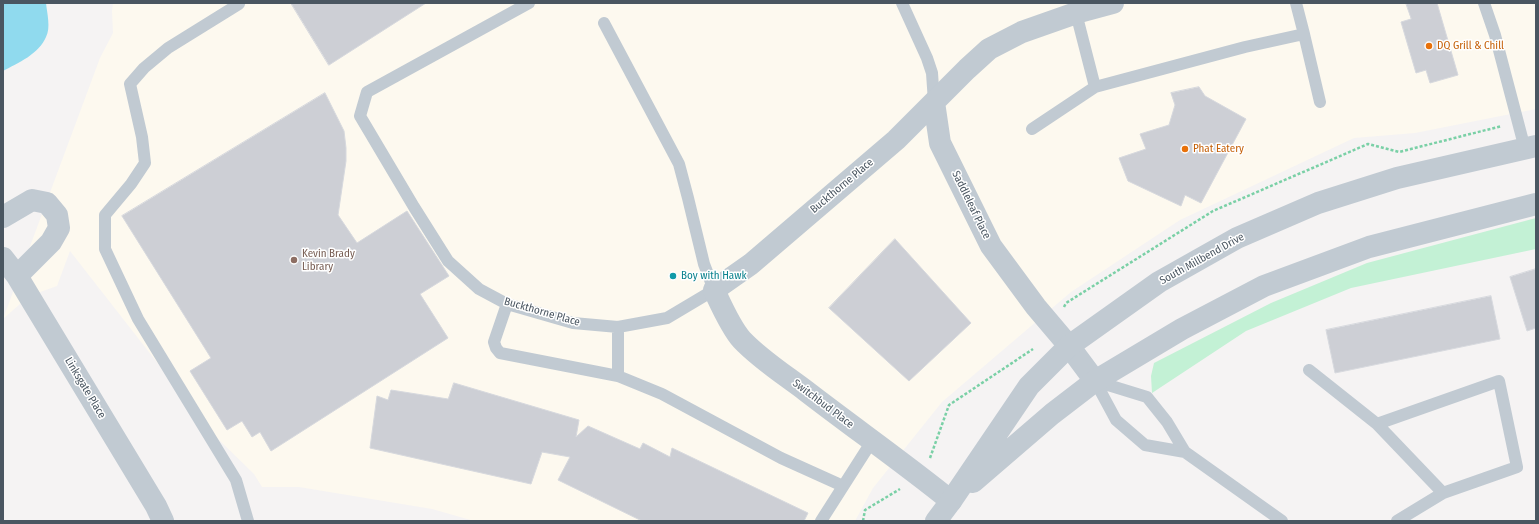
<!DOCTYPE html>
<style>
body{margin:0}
#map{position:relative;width:1539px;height:524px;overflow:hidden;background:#f5f3f3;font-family:"Fira Sans Condensed",sans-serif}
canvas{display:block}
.frame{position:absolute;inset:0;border:4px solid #4a5661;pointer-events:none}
</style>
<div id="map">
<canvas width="1539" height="524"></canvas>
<div class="frame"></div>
</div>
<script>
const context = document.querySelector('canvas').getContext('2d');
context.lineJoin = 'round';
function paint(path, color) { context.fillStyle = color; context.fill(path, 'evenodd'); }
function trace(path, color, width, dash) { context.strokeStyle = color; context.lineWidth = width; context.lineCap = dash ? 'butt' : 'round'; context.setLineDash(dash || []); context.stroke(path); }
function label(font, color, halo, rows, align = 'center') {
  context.font = font + ' "Fira Sans Condensed",sans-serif'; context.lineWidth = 3; context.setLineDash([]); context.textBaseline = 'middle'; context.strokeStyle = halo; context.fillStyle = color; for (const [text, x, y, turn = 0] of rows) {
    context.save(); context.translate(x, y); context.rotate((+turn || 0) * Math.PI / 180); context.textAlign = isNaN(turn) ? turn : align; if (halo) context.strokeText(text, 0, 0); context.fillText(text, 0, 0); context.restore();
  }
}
const commercial = new Path2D(`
 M113 3H1536V109L1415 133 1354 138 1180 220 1071 292 942 402 873 488 855 521H474L432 509 299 487H262L254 474 213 434 70 251 57 286 29 296 3 319 100 58 113 33 112 11Z`);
const green = new Path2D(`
 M1536 218V249L1351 288 1246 331 1152 393 1151 376 1154 363 1271 303 1367 263Z`);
const water = new Path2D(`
 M3 3H46C47 13 51 28 46 37 39 54 18 63 3 71Z`);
const building = new Path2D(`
 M291 3H426L329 65Z
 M1406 3H1437L1458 75 1430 83 1426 70 1416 73 1401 22 1411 19Z
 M1199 87 1205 96 1246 119 1201 203 1185 195 1181 206 1128 181 1119 158 1146 149 1140 134 1169 125 1175 105 1171 93Z
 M325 93 344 131 346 148V161L338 215 357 243 407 211 449 276 420 294 448 338 271 451 260 432 252 437 242 421 227 430 190 371 211 358 122 216Z
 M895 239 971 323 909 381 829 308Z
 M1536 269V328L1527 331 1510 277Z
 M1491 296 1500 339 1335 373 1326 330Z
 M454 383 579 420 576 437 588 426 640 449 643 443 670 457 672 448 808 513 804 521H642L558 480 570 457 542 452 531 484 370 448 377 396 388 400 391 390 448 399Z`);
const path = new Path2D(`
 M1064 307 1066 303 1213 211 1368 144 1399 152 1502 126
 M930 458 949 405 1033 349
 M863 521 865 510 900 489`);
const service = new Path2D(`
 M529 3 367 92 360 116 414 207 448 261 479 289 507 304 573 323 618 327 667 318 714 290 704 264 688 198 679 164 604 23
 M902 3 927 58 932 73 934 102
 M1296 3 1304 34
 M1484 3 1495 35 1525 149
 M239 4 168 48 144 68 130 84 142 137 145 163 131 184 105 215V249L138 319 236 480 248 521
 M1095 87 1245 47 1304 34 1320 102
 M1032 129 1095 87 1076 13
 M507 304 494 342 496 348 500 353 618 376
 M618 327V376L662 394 781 458 843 486
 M1309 370 1377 424
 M1095 381 1147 397 1167 422 1185 452 1282 521
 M1095 381 1116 420 1145 445 1185 452
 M821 521 872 441
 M1397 521 1443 493 1517 467 1499 381 1377 424 1443 493`);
const minor = new Path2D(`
 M934 102 940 143 991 246 1036 307 1069 346 1095 381
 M3 217 32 200 47 203 57 215 59 228 51 242 17 276
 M3 258 17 276 29 296 156 506 163 521
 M951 501C904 463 854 428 806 391 785 375 761 360 742 340 731 328 721 305 714 290L751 264 896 140 967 69 989 49 1022 32 1076 13 1113 3`);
const tertiary = new Path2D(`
 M973 482 1052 414 1095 381 1182 329 1264 286 1369 247 1536 204
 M936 521 951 501 1029 386 1069 346 1159 282 1237 238 1318 203 1397 178 1536 146`);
const markers = [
 [1429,46,4,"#e8710a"],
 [1185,149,4,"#e8710a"],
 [294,260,4,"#8d6e63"],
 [673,276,4,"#0f9aa8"]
];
const foodNames = [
 ["DQ Grill & Chill",1437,46],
 ["Phat Eatery",1193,149]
];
const streetNames = [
 ["Buckthorne Place",842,186,-40],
 ["Saddleleaf Place",971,205,64],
 ["South Millbend Drive",1202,259,-29],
 ["Buckthorne Place",542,312,16],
 ["Linksgate Place",85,388,59],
 ["Switchbud Place",823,404,37]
];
const educationNames = [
 ["Kevin Brady",302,254],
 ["Library",302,267]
];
const cultureNames = [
 ["Boy with Hawk",681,276]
];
paint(commercial, '#fdf9ef');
paint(green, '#c3f1d5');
paint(water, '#90daee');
paint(building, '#cdcfd5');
trace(building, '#d7d9de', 1);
trace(path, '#7ad0a6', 2.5, [3, 2]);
trace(service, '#c1cad2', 12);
trace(minor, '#c1cad2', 22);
trace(tertiary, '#c1cad2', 22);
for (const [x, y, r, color] of markers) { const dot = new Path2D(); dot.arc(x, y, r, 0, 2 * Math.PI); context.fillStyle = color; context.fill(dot); trace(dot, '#fff', 1.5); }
label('11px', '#c56008', '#fff', foodNames, 'left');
label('11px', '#4a5661', '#fff', streetNames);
label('11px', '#785e54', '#fff', educationNames, 'left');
label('11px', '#0d838f', '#fff', cultureNames, 'left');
</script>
